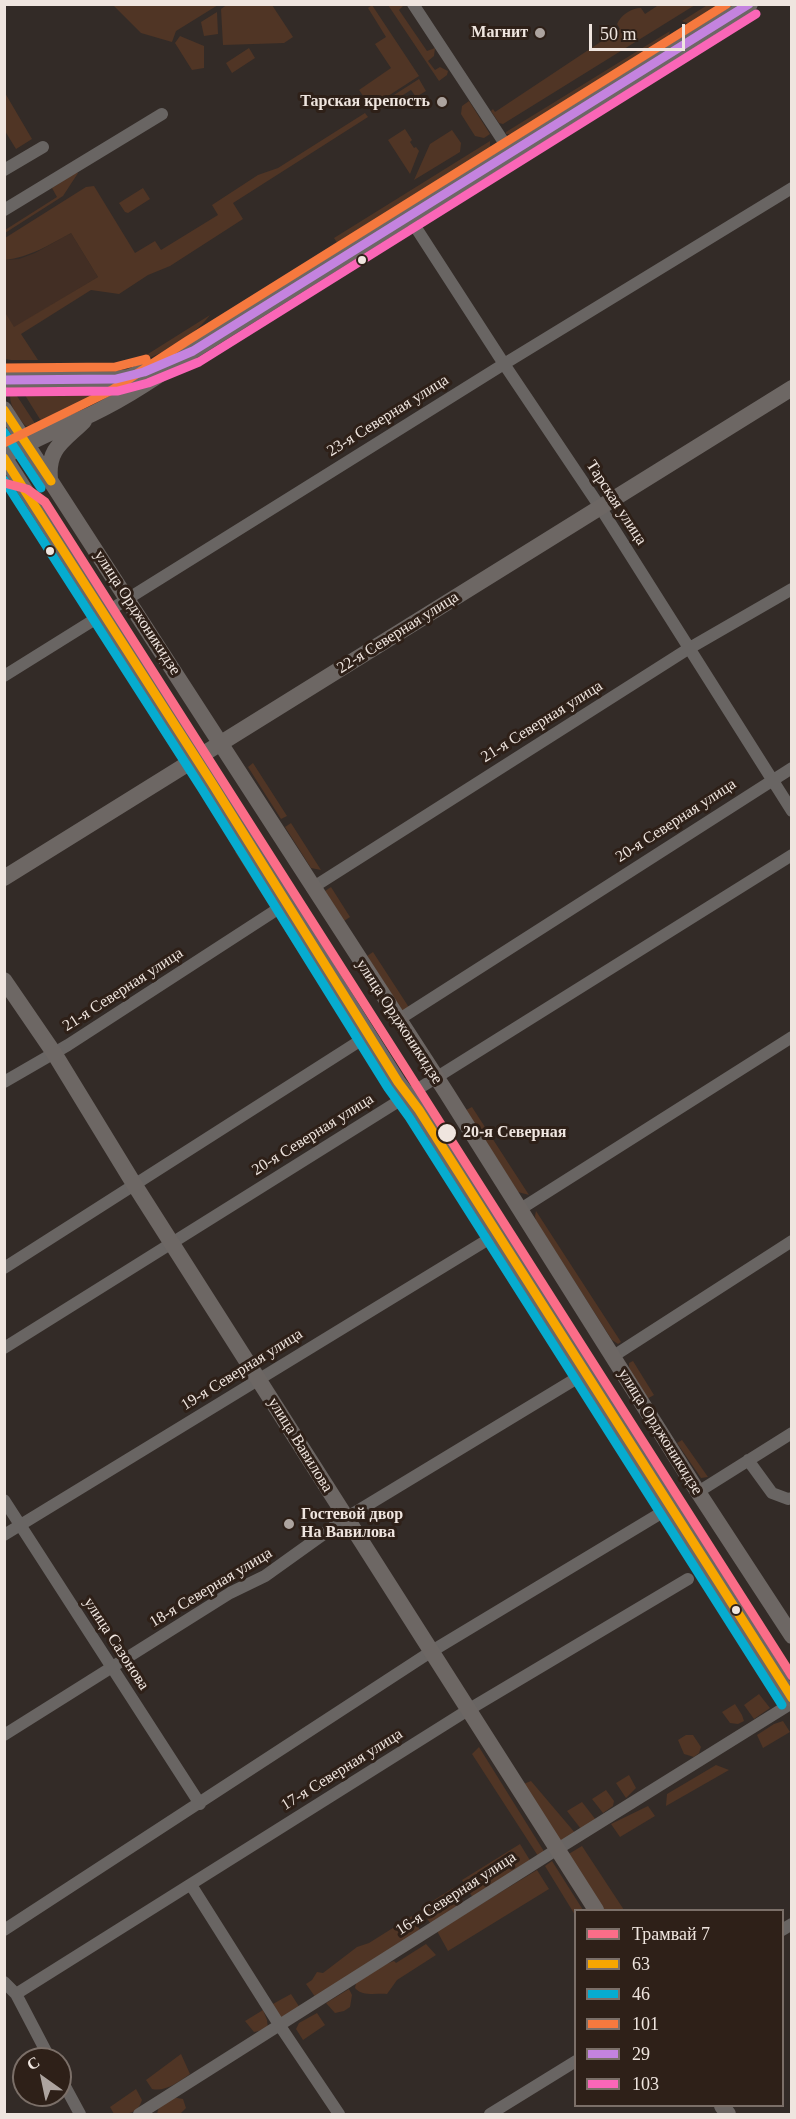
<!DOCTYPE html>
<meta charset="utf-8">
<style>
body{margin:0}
#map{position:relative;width:796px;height:2119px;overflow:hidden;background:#332b27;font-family:Georgia,serif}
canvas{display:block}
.frame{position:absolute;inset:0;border:6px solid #efe5df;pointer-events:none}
.legend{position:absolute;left:574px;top:1909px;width:210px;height:198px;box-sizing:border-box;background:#2e2018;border:2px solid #7b6f68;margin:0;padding:8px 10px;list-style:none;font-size:18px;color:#efe5df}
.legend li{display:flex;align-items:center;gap:12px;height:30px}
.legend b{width:30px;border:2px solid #7b6f68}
.north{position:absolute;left:12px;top:2047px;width:60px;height:60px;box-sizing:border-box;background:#2e2018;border:2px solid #7b6f68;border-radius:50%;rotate:327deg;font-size:16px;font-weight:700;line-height:24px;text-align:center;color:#efe5df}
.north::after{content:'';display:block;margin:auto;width:21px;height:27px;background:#ada49f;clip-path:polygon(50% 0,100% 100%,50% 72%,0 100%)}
.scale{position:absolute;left:589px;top:24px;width:96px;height:27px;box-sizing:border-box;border:3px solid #efe5df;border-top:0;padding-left:8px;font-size:18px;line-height:21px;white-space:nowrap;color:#efe5df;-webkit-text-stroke:4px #2e2018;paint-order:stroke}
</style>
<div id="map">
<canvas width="796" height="2119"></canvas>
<div class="frame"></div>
<ul class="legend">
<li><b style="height:8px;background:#fb6d88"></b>Трамвай 7</li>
<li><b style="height:8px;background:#f7a600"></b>63</li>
<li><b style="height:8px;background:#06acd0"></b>46</li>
<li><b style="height:8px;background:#f6793e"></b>101</li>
<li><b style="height:8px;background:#c483df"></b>29</li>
<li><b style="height:8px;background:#fa66b7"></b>103</li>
</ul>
<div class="north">С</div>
<div class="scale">50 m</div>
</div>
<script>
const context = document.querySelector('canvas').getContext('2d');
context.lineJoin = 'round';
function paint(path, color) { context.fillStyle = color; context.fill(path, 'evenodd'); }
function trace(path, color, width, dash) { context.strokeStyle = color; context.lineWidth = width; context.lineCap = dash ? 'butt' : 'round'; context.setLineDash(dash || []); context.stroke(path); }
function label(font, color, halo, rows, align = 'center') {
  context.font = font + ' Georgia,serif'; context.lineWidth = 6; context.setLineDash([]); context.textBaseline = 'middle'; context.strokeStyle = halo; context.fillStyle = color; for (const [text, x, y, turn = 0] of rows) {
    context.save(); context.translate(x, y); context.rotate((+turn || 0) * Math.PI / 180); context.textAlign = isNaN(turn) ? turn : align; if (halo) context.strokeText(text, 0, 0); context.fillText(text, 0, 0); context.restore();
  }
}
const built = new Path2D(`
 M71 233 98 277 14 328 5 312V260L19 259 35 253Z`);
const green = new Path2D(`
 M228 4 272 5 293 37 284 43 223 45 221 9Z
 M660 4 695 5 503 124 499 123 491 111 493 109 495 112 620 29 617 24C621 15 631 8 641 8L645 14Z
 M709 4 725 5 692 25 682 21Z
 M113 5H218L176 31 172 42 141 33Z
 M372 5 419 76 371 107 359 90 391 68 375 44 386 37 368 8Z
 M388 5H404L399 10 427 51 435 48 434 56 428 61 435 70 440 67 448 71 447 75 439 81Z
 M217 12 218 34 204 36 201 22Z
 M670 31 667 41 518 135 506 134V132Z
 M180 36 204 46V68L192 70 175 43Z
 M249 48 255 58 232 73 226 63Z
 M419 79 426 91 416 97 411 90 374 113 372 109Z
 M5 93 32 139 16 149 5 131Z
 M469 101 490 134 484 138 475 136 461 114 462 106Z
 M365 113 368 117 233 203 243 219 170 266 148 275 119 294 91 290 21 334 38 360H11L5 359V312L14 327 98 277 71 233C49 245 30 257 5 260V238L86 187 94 186 135 253 155 241 161 250 218 215 212 205 258 175 278 168Z
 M405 129 412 140 410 142 414 148 416 147 419 151 410 174 388 140Z
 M452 130 461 143 460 152 414 180 430 144Z
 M490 141V150L338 244 334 238Z
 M77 172 78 173 63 196 5 233V230L57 197 52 188Z
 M143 188 150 199 128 213 125 212 119 203Z
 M210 315C191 339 161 355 132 364Z
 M23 392 110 393 43 424Z
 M15 393 17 396 36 425 26 426C19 419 10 407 10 396Z
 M101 627 173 741 168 744 96 630Z
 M253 763 287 816 281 819 248 767Z
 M291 823 321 870 311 868 285 827Z
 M241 848 276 902 270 907 235 852Z
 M331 887 350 917 344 921 325 891Z
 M287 920 316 965 309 969 280 923Z
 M373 952 410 1009 404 1013 367 956Z
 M336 996 360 1034 357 1042 329 1000Z
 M472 1107 529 1195 518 1192 466 1110Z
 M446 1169 475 1215 470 1217 467 1215 440 1173Z
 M536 1211 621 1342 618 1344 612 1340 536 1221 535 1216Z
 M488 1249 496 1250 518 1283 511 1286Z
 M544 1324 573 1368 569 1373 539 1328Z
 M633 1361 654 1395 647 1399 629 1369V1363Z
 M588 1393 616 1436 610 1440 583 1396Z
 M682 1440 708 1477 701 1478 677 1443Z
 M633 1462 660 1506 655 1509 626 1466Z
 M664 1526 674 1528 775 1687 769 1691Z
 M759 1694 770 1708 754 1719 744 1705Z
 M735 1704 742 1715 744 1721 738 1724 730 1723 722 1712Z
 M783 1721 790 1732 763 1748 757 1735 774 1724Z
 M686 1735H693L701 1747 699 1753 694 1757 684 1754 678 1740Z
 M479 1747 545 1853 538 1856 472 1754Z
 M716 1765 729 1770 666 1806 667 1794Z
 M629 1775 636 1788 626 1798 616 1783Z
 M531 1781 576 1834 557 1845 521 1785Z
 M606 1790 614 1801 613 1806 603 1813 592 1799Z
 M582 1802 596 1820 581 1829 567 1811Z
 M648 1806 655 1816 620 1837 611 1824Z
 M520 1844 531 1862 473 1898 462 1880Z
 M582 1846 624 1910H603L567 1855Z
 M552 1861 583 1910H576L575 1915 545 1866Z
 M537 1870 549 1889 448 1951 437 1931Z
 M453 1888 463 1903 431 1924 420 1909Z
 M412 1916 421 1932 316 1998 306 1984 312 1980 317 1972 323 1973 357 1947 369 1943Z
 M426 1944 436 1955 397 1980 387 1994C376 1993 363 1997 355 1988L356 1983 386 1964 394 1961 396 1963Z
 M349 1989 352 1995 350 2007 344 2011 335 2013 326 2003Z
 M291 1994 300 2008 279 2019 271 2005Z
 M263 2010 267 2020 268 2029 254 2032 245 2021Z
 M317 2013 325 2025 303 2040 296 2029 299 2023Z
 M181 2054 190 2074C178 2082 166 2092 152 2089L146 2080Z
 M136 2089 142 2100C137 2115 127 2114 114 2114L110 2107Z
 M172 2097 183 2099 186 2108 180 2114H157L159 2106Z`);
const street = new Path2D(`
 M413 4 511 153
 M4 170 43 147
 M4 210 162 114
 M409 217 504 364 600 507 792 811
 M4 676 504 364 792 188
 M312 888 688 649 792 589
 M398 1020 792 768
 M4 1082 68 1045 287 903
 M519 1210 792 1037
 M4 1268 369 1035
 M4 1348 792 855
 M612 1357 792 1241
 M748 1460 772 1493 788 1499 792 1498
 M698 1492 792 1433
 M4 1500 200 1804
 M4 1535 497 1234
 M4 1735 230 1593 265 1576 346 1518 587 1372
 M191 1885 280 2026 339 2114
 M4 1930 432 1651 671 1507
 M782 1930 792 1924
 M4 1982 16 1994 50 2059
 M16 1994 468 1710 688 1579
 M60 2077 80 2114
 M139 2114 556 1850 792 1703
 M490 2114 576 2061`);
const secondary = new Path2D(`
 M4 380 116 379 129 377 162 364
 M4 409 446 1092 698 1492 792 1636
 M4 457 212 783 398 1082 419 1110 792 1699
 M4 457C32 439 62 428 92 414 128 397 160 375 193 351L750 4
 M50 479C47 448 64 441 84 421
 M4 878 792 388
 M4 980 54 1053 134 1184 596 1910
 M722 2106 728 2114`);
const bus1 = new Path2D(`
 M4 410 51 481
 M4 458 212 783 398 1082 419 1110 792 1698`);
const bus2 = new Path2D(`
 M4 432 41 488
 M4 480 202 789 388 1088 409 1117 782 1705`);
const bus3 = new Path2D(`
 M4 368 115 367 146 359
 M4 443 112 390 187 341 727 4`);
const bus4 = new Path2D(`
 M4 380 116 379 144 372 193 351 749 4`);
const bus5 = new Path2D(`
 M4 392 118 391 148 383 199 362 756 14`);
const tram1 = new Path2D(`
 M4 483 27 489 45 502 792 1676`);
const markers = [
 [540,33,6,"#ada49f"],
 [442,102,6,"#ada49f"],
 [362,260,5,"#efe5df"],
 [50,551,5,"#efe5df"],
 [447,1133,10,"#efe5df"],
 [289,1524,6,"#ada49f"],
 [736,1610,5,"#efe5df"]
];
const poiNames = [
 ["Магнит",528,33],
 ["Тарская крепость",430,102],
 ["Гостевой двор",301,1515,"left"],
 ["На Вавилова",301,1533,"left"]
];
const streetNames = [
 ["23-я Северная улица",388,416,-32],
 ["Тарская улица",616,503,57],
 ["улица Орджоникидзе",137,613,57],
 ["22-я Северная улица",398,633,-32],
 ["21-я Северная улица",542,722,-32],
 ["20-я Северная улица",676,821,-33],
 ["21-я Северная улица",123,990,-33],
 ["улица Орджоникидзе",399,1022,57],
 ["20-я Северная улица",313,1135,-32],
 ["19-я Северная улица",242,1370,-32],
 ["улица Орджоникидзе",660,1432,58],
 ["улица Вавилова",300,1445,58],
 ["18-я Северная улица",211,1588,-31],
 ["улица Сазонова",116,1644,57],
 ["17-я Северная улица",342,1770,-32],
 ["16-я Северная улица",456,1894,-33]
];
const stopNames = [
 ["20-я Северная",463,1133]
];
paint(built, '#422e24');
paint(green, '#503525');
trace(street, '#696563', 12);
trace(secondary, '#6d6764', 16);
trace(bus1, '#f7a600', 9);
trace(bus2, '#06acd0', 9);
trace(bus3, '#f6793e', 9);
trace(bus4, '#c483df', 9);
trace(bus5, '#fa66b7', 9);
trace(tram1, '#fb6d88', 9);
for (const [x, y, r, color] of markers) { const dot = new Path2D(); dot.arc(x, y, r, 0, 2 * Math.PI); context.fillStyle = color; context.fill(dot); trace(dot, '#2e2018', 2); }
label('bold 16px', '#efe5df', '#2e2018', poiNames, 'right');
label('16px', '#efe5df', '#2e2018', streetNames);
label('bold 16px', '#efe5df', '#2e2018', stopNames, 'left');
</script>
